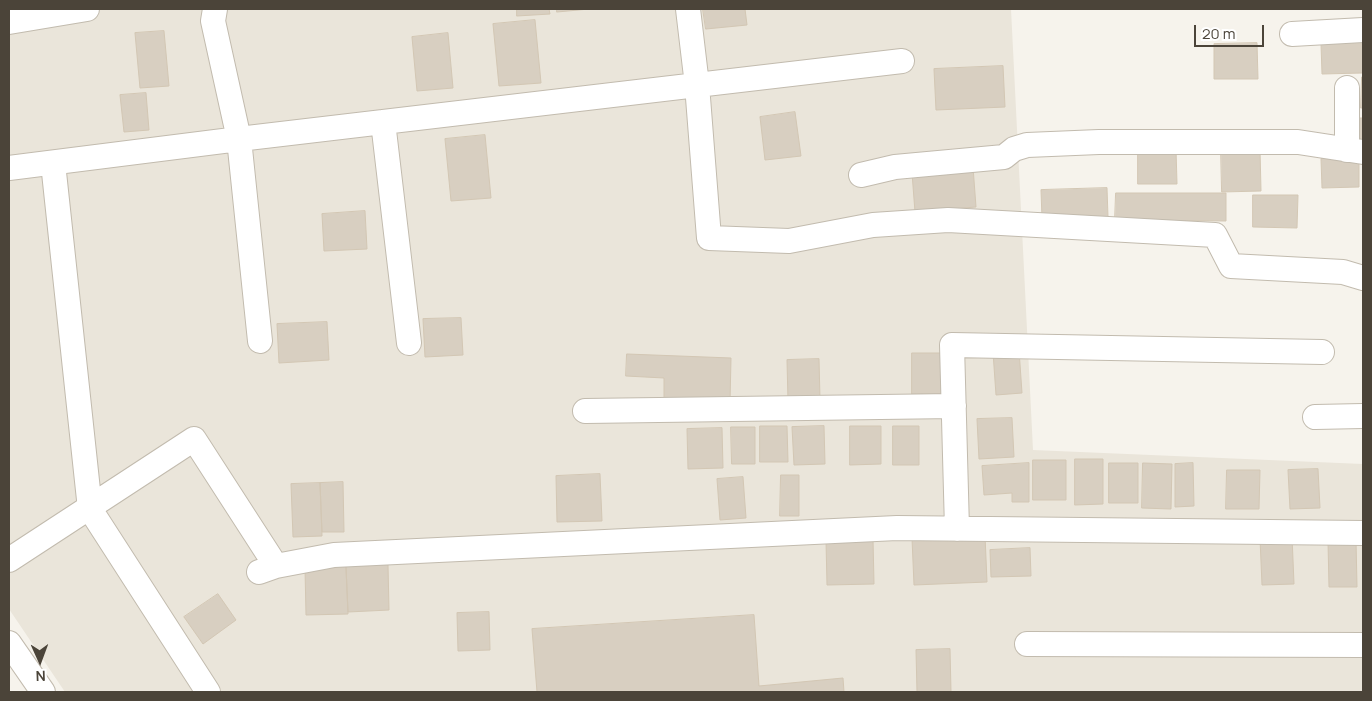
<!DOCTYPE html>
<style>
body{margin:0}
#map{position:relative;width:1372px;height:701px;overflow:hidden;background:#f6f3ec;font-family:Manrope,sans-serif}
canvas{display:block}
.frame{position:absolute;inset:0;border:10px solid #4b4439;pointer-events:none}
.north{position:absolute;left:15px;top:636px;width:50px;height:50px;-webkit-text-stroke:4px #fff;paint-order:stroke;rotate:178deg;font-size:14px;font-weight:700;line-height:20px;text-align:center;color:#4b4439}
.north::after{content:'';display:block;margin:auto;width:18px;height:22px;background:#4b4439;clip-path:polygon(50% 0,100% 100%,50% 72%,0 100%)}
.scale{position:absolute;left:1194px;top:25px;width:70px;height:22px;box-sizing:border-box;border:2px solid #4b4439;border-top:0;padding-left:6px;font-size:15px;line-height:18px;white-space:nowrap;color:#4b4439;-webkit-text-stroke:4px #fff;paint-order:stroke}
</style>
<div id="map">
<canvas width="1372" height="701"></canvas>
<div class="frame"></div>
<div class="north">N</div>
<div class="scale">20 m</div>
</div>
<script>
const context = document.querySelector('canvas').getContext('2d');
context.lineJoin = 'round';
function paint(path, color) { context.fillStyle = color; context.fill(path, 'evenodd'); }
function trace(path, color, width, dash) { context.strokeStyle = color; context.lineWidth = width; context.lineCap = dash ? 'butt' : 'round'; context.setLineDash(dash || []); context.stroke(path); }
const residential = new Path2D(`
 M9 9H1011L1033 450 1363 464V692H65L9 609Z`);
const building = new Path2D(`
 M517 9H549L550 14 517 16Z
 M557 9H589L557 12Z
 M703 9H745L747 25 706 29Z
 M535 20 541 83 499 86 493 24Z
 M164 31 169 86 140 88 135 33Z
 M448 33 453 88 417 91 412 37Z
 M1257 43 1258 79H1214V44Z
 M1363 43V73L1322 74 1321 44Z
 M1003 66 1005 107 936 110 934 69Z
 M1362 77H1363V108H1361Z
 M146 93 149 130 124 132 120 95Z
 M795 112 801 156 765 160 760 117Z
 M1354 118H1363V142H1354Z
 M485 135 491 198 451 201 445 139Z
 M1138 149H1176L1177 184H1138Z
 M1221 149H1260L1261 191 1222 192Z
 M1359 158V187L1322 188 1321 159Z
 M973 167 976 207 915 212 912 173Z
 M1107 188 1108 217 1042 219 1041 190Z
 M1116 193H1226V221L1115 220Z
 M1253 195H1298L1297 228 1253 227Z
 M365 211 367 249 324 251 322 214Z
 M461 318 463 355 425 357 423 319Z
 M327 322 329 360 279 363 277 324Z
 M1019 350 1022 393 996 395 993 352Z
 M912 353H947V394H912Z
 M627 354 731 358 730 402 664 400V378L626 376Z
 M819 359 820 400 788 401 787 360Z
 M1012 418 1014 457 979 459 977 419Z
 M760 426H787L788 462H760Z
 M824 426 825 464 794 465 792 427Z
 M850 426H881V464L850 465Z
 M893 426H919V465H893Z
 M731 427H755V464H732Z
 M722 428 723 468 688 469 687 429Z
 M1075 459H1103V504L1075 505Z
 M1033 460H1066V500H1033Z
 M1029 463V502H1012V493L984 495 982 466Z
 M1109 463H1138V503H1109Z
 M1143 463 1172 464 1171 509 1142 508Z
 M1193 463 1194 506 1175 507V464Z
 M1318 469 1320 508 1290 509 1288 470Z
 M1227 470H1260L1259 509H1226Z
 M600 474 602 521 557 522 556 476Z
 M781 475H799V516H780Z
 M743 477 746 518 720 520 717 479Z
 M343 482 344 532H322L320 483Z
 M320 483 322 536 293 537 291 484Z
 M985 535 987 582 914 585 912 538Z
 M1292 536 1294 584 1262 585 1260 538Z
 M873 539 874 584 827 585 826 540Z
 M1356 540 1357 587H1329L1328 541Z
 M1030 548 1031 576 991 577 990 550Z
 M388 565 389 610 348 612 346 567Z
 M346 567 348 614 306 615 305 568Z
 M218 594 236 620 203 644 184 617Z
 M489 612 490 650 458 651 457 613Z
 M754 615 759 686 843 678 844 692H537L532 629Z
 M950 649 951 692H917L916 650Z`);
const street = new Path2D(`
 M215 9 213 21 239 139 260 341
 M9 22 87 9
 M1292 34 1363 30
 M902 61 697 85 709 238 789 241 873 225 948 220 1215 235 1231 266 1343 272 1363 278
 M1347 88V150
 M383 122 409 343
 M53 163 90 509 208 692
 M9 168 239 139 697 85 688 9
 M861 175 895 167 1004 157 1014 149 1027 145 1099 142H1298L1363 152
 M585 411 954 406
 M1315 417 1363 416
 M957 529 952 345 1322 352
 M9 560 194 439 276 566
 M259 572 276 566 334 555 897 528 1363 533
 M9 643 43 692
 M1027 644 1363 645`);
paint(residential, '#eae5da');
paint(building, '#d8cfc1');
trace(building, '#d3c7b4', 1);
trace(street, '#c2bbae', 26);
trace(street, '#fff', 24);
</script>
